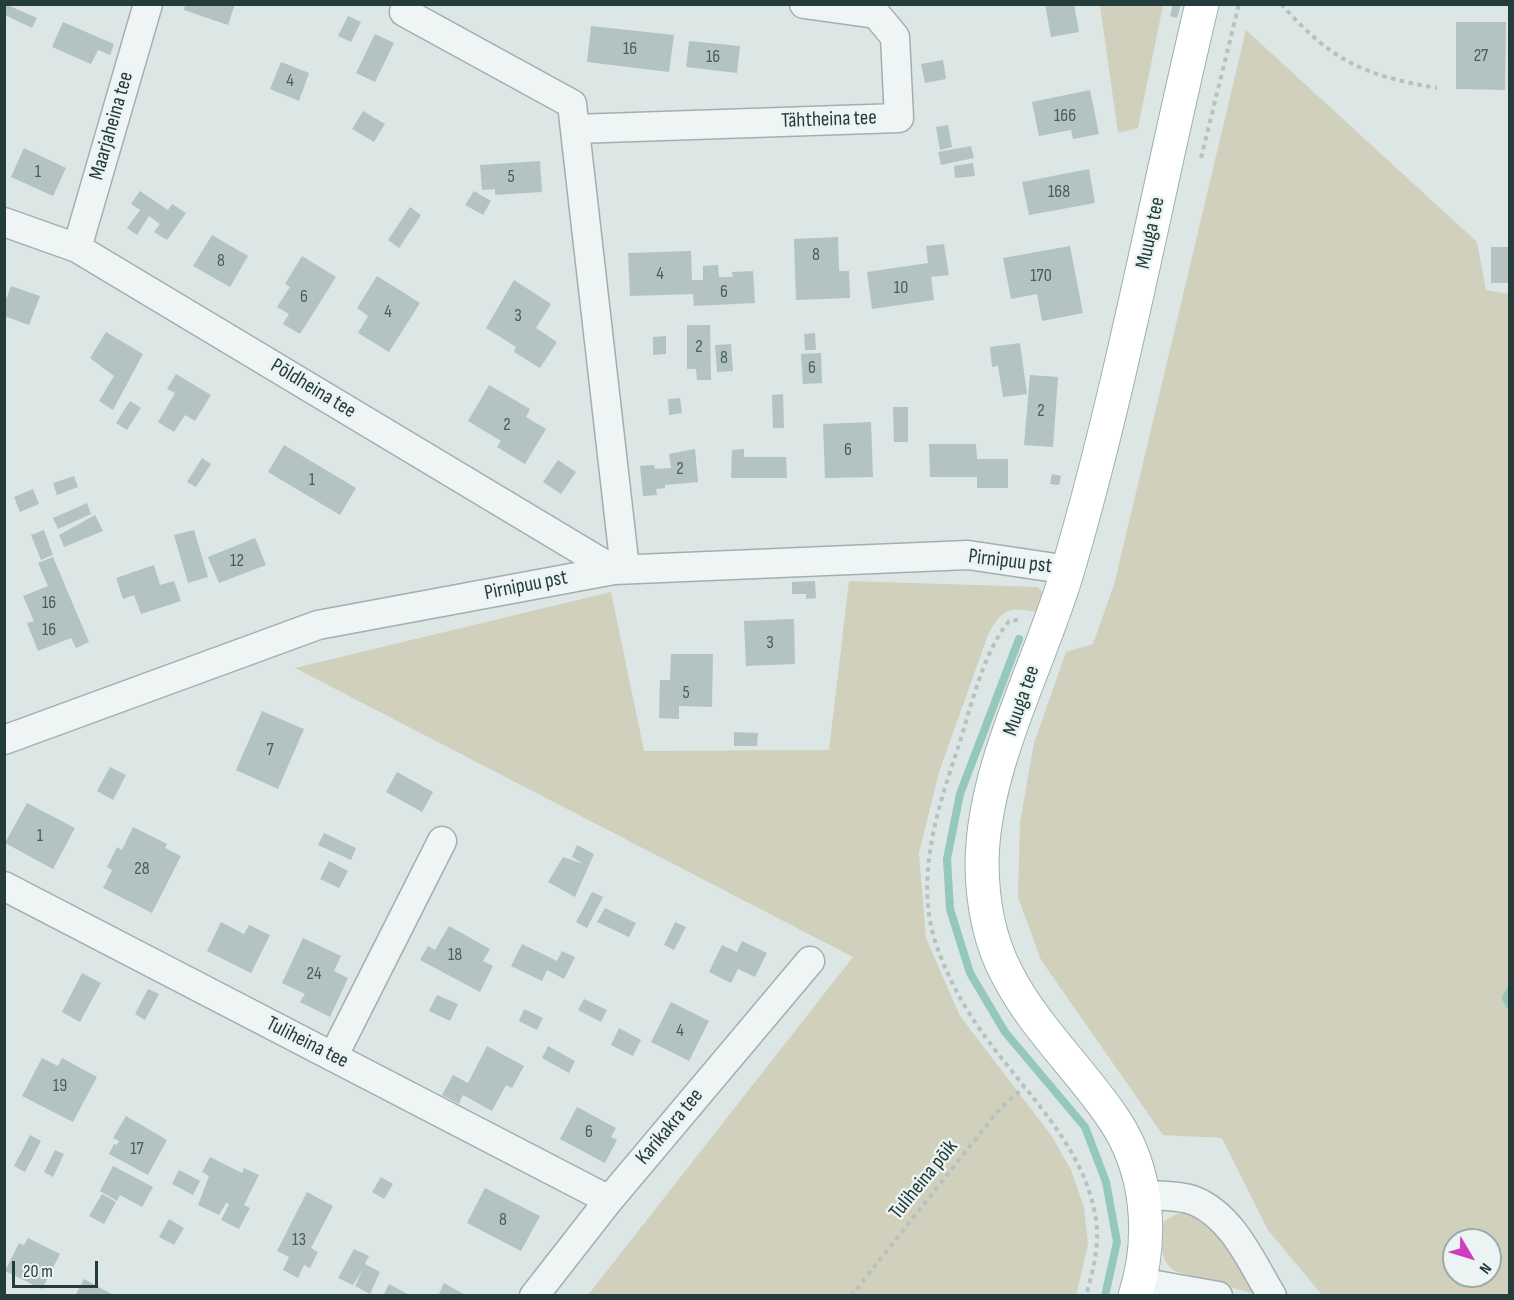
<!DOCTYPE html>
<meta charset="utf-8">
<style>
body{margin:0}
#map{position:relative;width:1514px;height:1300px;overflow:hidden;background:#dbe6e5;font-family:"Sofia Sans Condensed",sans-serif}
canvas{display:block}
.frame{position:absolute;inset:0;border:6px solid #253d3a;pointer-events:none}
.north{position:absolute;left:1442px;top:1228px;width:60px;height:60px;box-sizing:border-box;background:#ebf4f3;border:2px solid #9caba9;border-radius:50%;rotate:128deg;font-size:16px;font-weight:700;line-height:24px;text-align:center;color:#253d3a}
.north::after{content:'';display:block;margin:auto;width:21px;height:27px;background:#d03cbe;clip-path:polygon(50% 0,100% 100%,50% 72%,0 100%)}
.scale{position:absolute;left:12px;top:1261px;width:86px;height:27px;box-sizing:border-box;border:3px solid #253d3a;border-top:0;padding-left:8px;font-size:18px;line-height:21px;white-space:nowrap;color:#253d3a;-webkit-text-stroke:4px #ebf4f3;paint-order:stroke}
</style>
<div id="map">
<canvas width="1514" height="1300"></canvas>
<div class="frame"></div>
<div class="north">N</div>
<div class="scale">20 m</div>
</div>
<script>
const context = document.querySelector('canvas').getContext('2d');
context.lineJoin = 'round';
function paint(path, color) { context.fillStyle = color; context.fill(path, 'evenodd'); }
function trace(path, color, width, dash) { context.strokeStyle = color; context.lineWidth = width; context.lineCap = dash ? 'butt' : 'round'; context.setLineDash(dash || []); context.stroke(path); }
function label(font, color, halo, rows, align = 'center') {
  context.font = font + ' "Sofia Sans Condensed",sans-serif'; context.lineWidth = 5; context.setLineDash([]); context.textBaseline = 'middle'; context.strokeStyle = halo; context.fillStyle = color; for (const [text, x, y, turn = 0] of rows) {
    context.save(); context.translate(x, y); context.rotate((+turn || 0) * Math.PI / 180); context.textAlign = isNaN(turn) ? turn : align; if (halo) context.strokeText(text, 0, 0); context.fillText(text, 0, 0); context.restore();
  }
}
const green = new Path2D(`
 M1100 5H1163L1138 128 1118 133Z
 M1246 30 1477 242 1486 290 1509 294V1295H1322L1268 1230 1222 1138 1163 1135 1041 960 1018 897 1020 822 1034 743 1066 652 1093 644 1114 585ZM1454 1240H1490V1276H1454Z
 M849 581 1038 587 1043 593 1036 612C1008 606 1001 610 988 635L939 772 919 853 926 938 960 1016 1051 1135 1071 1170 1084 1207 1088 1244 1077 1292 1076 1296 588 1295 853 957 295 668 611 592 644 751 829 750Z
 M1179 1213C1219 1214 1239 1266 1258 1295L1175 1271C1158 1260 1161 1240 1164 1221Z`);
const stream = new Path2D(`
 M1019 639 960 794 947 859 950 909 970 973 1005 1032 1085 1127 1106 1182 1117 1242 1105 1296
 M1510 991 1506 998 1510 1006`);
const building = new Path2D(`
 M5 4 37 18 32 28 5 15Z
 M185 4H235L228 25 184 10Z
 M1045 4H1074L1079 32 1051 37Z
 M1173 4H1181L1177 18 1170 16Z
 M348 16 361 22 351 42 338 36Z
 M63 22 114 44 110 55 98 50 91 64 52 47Z
 M1456 22H1506L1505 90 1456 89Z
 M591 26 674 35 669 72 587 62Z
 M375 34 394 43 375 82 356 73Z
 M689 41 740 46 737 73 686 67Z
 M943 60 946 79 925 83 921 64Z
 M281 62 309 73 299 101 270 89Z
 M1090 90 1099 134 1073 139 1071 130 1039 136 1032 102Z
 M363 111 385 124 374 142 352 129Z
 M948 125 952 147 940 150 936 127Z
 M971 146 974 158 941 165 938 152Z
 M24 148 66 168 53 196 11 177Z
 M540 161 542 192 495 195V189L482 190 480 165Z
 M973 163 975 176 955 178 954 166Z
 M1089 169 1095 203 1029 215 1022 182Z
 M140 191 168 210 172 204 186 213 167 240 154 232 160 224 149 216 137 235 127 228 140 210 131 204Z
 M474 191 491 201 483 215 465 205Z
 M410 207 421 215 399 248 388 240Z
 M212 235 248 256 230 287 193 266Z
 M838 237 839 271H849L850 298 796 300 794 239Z
 M944 244 949 275 931 277 934 300 872 309 867 272 928 263 926 246Z
 M1070 246 1083 313 1042 321 1037 294 1011 299 1003 258Z
 M1491 247H1510V283H1491Z
 M691 251 692 280H703V266L718 265 719 277H733L732 272 753 271 755 303 694 306 693 294 630 296 628 253Z
 M302 256 336 277 300 334 283 324 289 314 277 307 290 287 285 284Z
 M377 276 420 303 389 352 358 333 368 316 357 308Z
 M514 280 551 304 536 328 557 342 540 368 514 352 516 347 486 328Z
 M11 286 40 296 29 325 4 316V305Z
 M687 325H710L711 380H697L696 369H687Z
 M106 332 143 354 113 410 99 401 114 376 90 358Z
 M815 333 816 350H805L804 334Z
 M666 336V354L653 355V337Z
 M1020 343 1027 394 1003 397 998 366 992 367 990 347Z
 M731 344 733 371 717 372 715 345Z
 M821 353 822 383 803 384 801 354Z
 M176 374 211 395 195 421 185 415 174 432 158 422 175 393 167 389Z
 M1030 375 1058 377 1053 447 1024 445Z
 M489 385 530 409 526 417 546 429 525 464 497 447 501 441 468 421Z
 M783 394 784 428H773L772 395Z
 M680 398 682 413 669 415 668 399Z
 M130 401 141 408 127 430 116 423Z
 M893 407H908V442H894Z
 M871 422 873 477 825 478 823 424Z
 M929 444H976L977 459H1008V488H977V477H930Z
 M284 445 356 488 340 515 268 472Z
 M695 449 698 482 665 485V488L656 489 657 495 643 496 640 466 654 465 655 469 671 468 669 454Z
 M744 449V457H786L787 478H731L732 450Z
 M202 458 211 464 196 487 187 482Z
 M558 460 576 472 561 494 543 482Z
 M1052 474 1061 476 1059 485 1050 484Z
 M74 476 78 487 57 495 53 483Z
 M33 489 39 504 20 512 14 497Z
 M87 503 91 514 58 529 53 518Z
 M95 515 103 531 64 547 59 535Z
 M44 530 53 555 41 560 31 535Z
 M194 530 208 577 188 583 174 535Z
 M255 538 266 565 219 583 208 557Z
 M53 557 89 642 76 648 71 638 38 651 27 623 34 621 23 596 48 586 38 563Z
 M154 565 160 585 174 581 181 601 141 614 134 595 123 599 116 578Z
 M815 581 816 598 806 599V594H792V582Z
 M794 619 795 664 746 666 744 621Z
 M671 654H713L712 707 679 706V719L659 718 660 680H670Z
 M262 711 304 729 278 789 236 770Z
 M734 732 758 733 757 746H734Z
 M110 767 126 775 113 800 97 791Z
 M397 772 433 792 422 812 386 792Z
 M27 803 75 828 53 869 5 843Z
 M133 827 167 844 165 848 181 856 152 913 103 888 112 870 107 867 117 847 122 850Z
 M324 833 356 848 351 860 318 845Z
 M577 845 594 854 575 897 548 882 563 857 583 864 572 857Z
 M329 861 348 871 339 888 320 879Z
 M592 892 603 897 587 928 576 922Z
 M605 908 636 923 629 937 597 922Z
 M221 922 244 934 249 925 270 935 251 973 207 951Z
 M675 922 686 927 674 950 664 945Z
 M449 926 490 949 483 961 493 966 480 992 420 960 428 946 435 950Z
 M303 938 341 956 334 971 348 978 330 1017 300 1002 305 994 282 983Z
 M742 941 767 953 755 977 738 969 731 983 709 972 722 945 737 952Z
 M522 944 557 961 562 951 575 957 564 979 547 970 542 981 511 966Z
 M82 973 101 983 80 1022 62 1012Z
 M148 989 159 994 145 1020 135 1014Z
 M437 995 458 1004 450 1021 429 1011Z
 M584 999 607 1010 601 1022 578 1010Z
 M671 1002 709 1021 689 1061 651 1042Z
 M524 1009 543 1018 537 1030 519 1021Z
 M619 1028 641 1040 633 1056 611 1045Z
 M487 1046 524 1066 512 1088 506 1085 492 1111 463 1095 459 1104 442 1095 453 1075 468 1083Z
 M548 1046 575 1061 569 1073 542 1058Z
 M42 1058 58 1066 62 1058 97 1077 73 1122 22 1096Z
 M577 1107 616 1128 611 1137 617 1140 605 1163 560 1139Z
 M126 1116 167 1140 148 1175 109 1154 114 1144 117 1145 119 1141 113 1138Z
 M30 1135 41 1141 25 1172 14 1166Z
 M55 1150 64 1154 53 1177 44 1172Z
 M210 1157 242 1173 244 1168 259 1175 244 1205 250 1208 239 1229 221 1220 229 1204 226 1203 219 1215 198 1205 209 1176 202 1172Z
 M113 1166 153 1187 142 1207 120 1195 117 1201 100 1191Z
 M179 1170 200 1181 193 1195 172 1184Z
 M381 1177 393 1184 384 1199 372 1192Z
 M485 1188 540 1216 521 1251 467 1223Z
 M307 1192 333 1206 311 1248 318 1252 310 1268 304 1265 298 1278 283 1270 289 1257 277 1251Z
 M102 1194 116 1202 104 1224 89 1216Z
 M169 1219 184 1228 174 1245 159 1237Z
 M28 1238 60 1254 42 1289 5 1271 19 1243 24 1245Z
 M354 1249 369 1256 365 1264 380 1272 370 1294 355 1286 363 1269 353 1285 338 1278Z
 M84 1279 115 1296H75Z
 M444 1283 467 1296H438Z
 M389 1284 411 1296H383Z`);
const path = new Path2D(`
 M1281 4C1332 61 1362 75 1437 88
 M1201 158 1239 4
 M1018 620 1009 621C982 654 970 711 957 751 936 812 914 883 937 947 948 978 964 1008 984 1035 1026 1094 1091 1152 1097 1229 1098 1252 1092 1274 1086 1296
 M851 1296 998 1111 1024 1087`);
const minor = new Path2D(`
 M406 4 404 12 572 104 625 569
 M575 129 899 118 895 37 876 14 804 4
 M4 222 77 248 614 570
 M77 248 148 4
 M4 740 318 625 614 570 968 555 1069 570
 M4 886 609 1200
 M333 1057 442 841
 M1144 1195C1160 1196 1180 1195 1195 1201 1233 1217 1252 1263 1272 1296
 M1139 1282 1218 1296
 M534 1296 609 1200 810 961`);
const major = new Path2D(`
 M1135 1296C1154 1237 1148 1169 1113 1118 1080 1069 1034 1027 1007 974 989 940 982 900 982 861 984 761 1042 661 1069 566 1123 381 1157 192 1202 4`);
const numberNames = [
 ["16",630,49],
 ["27",1481,56],
 ["16",713,57],
 ["4",290,81],
 ["166",1065,116],
 ["1",38,172],
 ["5",511,177],
 ["168",1059,192],
 ["8",816,255],
 ["8",221,261],
 ["4",660,274],
 ["170",1041,276],
 ["10",901,288],
 ["6",724,292],
 ["6",304,297],
 ["4",388,312],
 ["3",518,316],
 ["2",699,347],
 ["8",724,358],
 ["6",812,368],
 ["2",1041,411],
 ["2",507,425],
 ["6",848,450],
 ["2",680,469],
 ["1",312,480],
 ["12",237,561],
 ["16",49,603],
 ["16",49,630],
 ["3",770,643],
 ["5",686,693],
 ["7",270,750],
 ["1",40,836],
 ["28",142,869],
 ["18",455,955],
 ["24",314,974],
 ["4",680,1031],
 ["19",60,1086],
 ["6",589,1132],
 ["17",137,1149],
 ["8",503,1220],
 ["13",299,1240]
];
const streetNames = [
 ["Tähtheina tee",829,120,-2],
 ["Maarjaheina tee",112,126,-74],
 ["Muuga tee",1151,233,-78],
 ["Põldheina tee",313,389,31],
 ["Pirnipuu pst",1010,562,7],
 ["Pirnipuu pst",526,586,-11],
 ["Muuga tee",1022,701,-71],
 ["Tuliheina tee",307,1043,27],
 ["Karikakra tee",670,1127,-50],
 ["Tuliheina põik",924,1180,-51]
];
paint(green, '#d0d0bc');
trace(stream, '#95c8bd', 8);
paint(building, '#b3c3c1');
trace(minor, '#a1b0ae', 31);
trace(major, '#9bb2af', 35);
trace(path, '#b6c1c0', 4, [4.5, 4.5]);
trace(minor, '#eef5f4', 28);
trace(major, '#fff', 33);
label('18px', '#485e5c', null, numberNames);
label('21px', '#253d3a', '#ebf4f3', streetNames);
</script>
